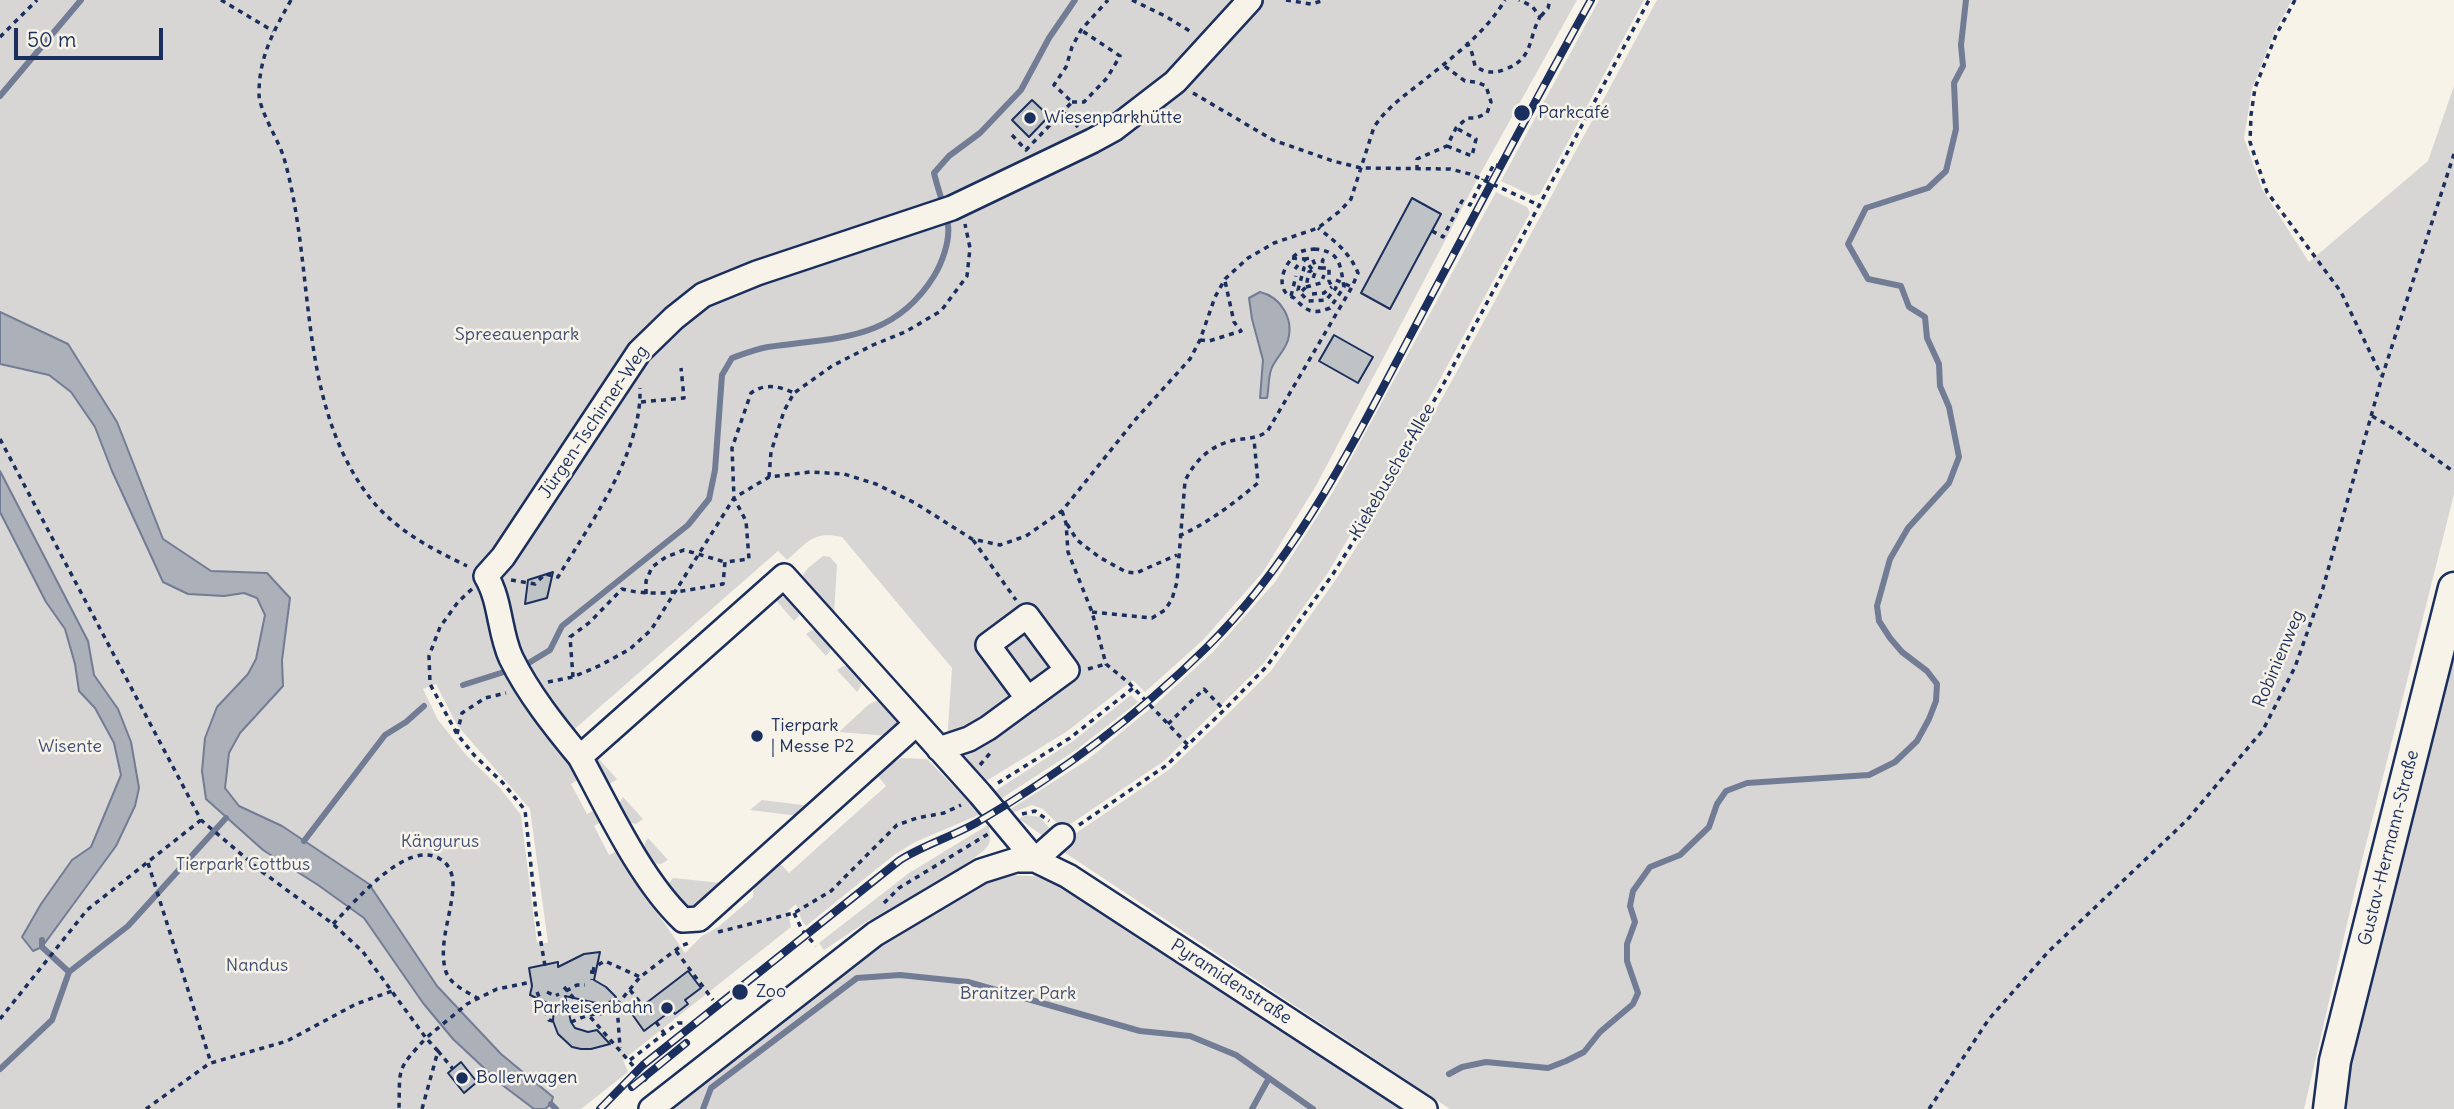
<!DOCTYPE html>
<meta charset="utf-8">
<style>
body{margin:0}
#map{position:relative;width:2454px;height:1109px;overflow:hidden;background:#f7f3e8;font-family:Delius,sans-serif}
canvas{display:block}
.scale{position:absolute;left:14px;top:28px;width:149px;height:32px;box-sizing:border-box;border:4px solid #1b2f5e;border-top:0;padding-left:9px;font-size:21px;line-height:24px;white-space:nowrap;color:#1b2f5e;-webkit-text-stroke:5px #f7f3e8;paint-order:stroke}
</style>
<div id="map">
<canvas width="2454" height="1109"></canvas>
<div class="scale">50 m</div>
</div>
<script>
const context = document.querySelector('canvas').getContext('2d');
context.lineJoin = 'round';
function paint(path, color) { context.fillStyle = color; context.fill(path, 'evenodd'); }
function trace(path, color, width, dash) { context.strokeStyle = color; context.lineWidth = width; context.lineCap = dash ? 'butt' : 'round'; context.setLineDash(dash || []); context.stroke(path); }
function label(font, color, halo, rows, align = 'center') {
  context.font = font + ' Delius,sans-serif'; context.lineWidth = 5; context.setLineDash([]); context.textBaseline = 'middle'; context.strokeStyle = halo; context.fillStyle = color; for (const [text, x, y, turn = 0] of rows) {
    context.save(); context.translate(x, y); context.rotate((+turn || 0) * Math.PI / 180); context.textAlign = isNaN(turn) ? turn : align; if (halo) context.strokeText(text, 0, 0); context.fillText(text, 0, 0); context.restore();
  }
}
const green = new Path2D(`
 M0 0H1577L1479 176 1317 484 1263 572 1203 640 1145 692 1133 680 1066 732 983 783 947 742 952 668 842 537C813 531 808 542 787 560L778 551 561 741 583 777 571 784 587 814 599 808 605 820 594 826 609 855 621 849 623 853 620 859 685 953 702 936 718 927 753 897 754 885 779 862 789 873 886 786 876 774 901 758 927 759 981 814 915 842 894 855 806 926 802 921 796 904 788 911 791 927 623 1060 628 1072 581 1109H0ZM436 684 457 725 530 809 548 943H537L521 815 500 788 467 756 438 720 423 689Z
 M1599 0H1644L1540 194 1533 196 1501 181Z
 M1657 0H2292L2274 33 2252 89 2244 138 2262 189 2309 262 2428 161 2454 86V494L2360 868 2304 1109H1450L1064 852V844L1069 838 1170 769 1233 709 1271 671 1337 578 1370 525 1449 386Z
 M1496 192 1527 207 1530 213 1439 381 1359 520 1329 571 1264 663 1164 761 1063 829 1043 809 1032 805 1012 813 1009 810 1086 761 1156 704 1213 652 1275 582 1333 492Z
 M823 556 830 557 837 565 834 614 805 583 803 575 808 568Z
 M781 595H788L799 609V616L794 621 775 599Z
 M812 630 819 631 830 644V651L826 656 806 634Z
 M2454 644V1109H2345L2350 1070 2391 866Z
 M843 666H850L861 680V686L857 692 837 670Z
 M1131 695 1138 702 1076 750 999 800 992 793 1073 741Z
 M876 701 882 702 897 719 896 730 889 736 839 732 868 705Z
 M597 757 617 779 610 784 602 782 592 762Z
 M623 797 643 819 636 824 628 822C621 813 615 807 623 797Z
 M762 800 811 806 799 816 750 810Z
 M1026 815 1040 817 1054 834 1046 838 1019 819Z
 M988 825C993 844 989 847 974 858L885 919 869 920 824 950 819 943 909 873Z
 M648 838 668 860 661 864 654 863C647 854 640 848 648 838Z
 M1005 875 1034 876 1061 885 1407 1109H667L881 941 986 881Z
 M673 878 722 883 694 909 683 907 669 890V883Z`);
const water = new Path2D(`
 M1260 292C1281 297 1294 319 1288 340 1285 351 1274 360 1271 370 1268 379 1269 389 1267 398H1260L1263 360 1252 319 1249 298Z
 M0 312 68 344 117 422 163 539 211 571 267 573 290 598 282 660 283 686 240 733 229 753 225 788 239 806 282 826 369 884 437 986 501 1054 553 1097 551 1104 545 1109H534L501 1084 453 1039 423 1003 364 918 318 885 263 850 206 799 202 771 205 738 217 707 248 674 256 659 265 615 257 598 244 593 224 596 188 594 163 582 112 471 95 427 71 392 49 375 0 364Z
 M0 471 88 641 94 675 118 709 131 742 139 788 135 806 116 846 42 947 33 951 22 937 41 904 72 860 91 847 121 775 114 743 95 708 79 691 75 664 65 629 46 602 0 512Z`);
const stream = new Path2D(`
 M0 96 81 0
 M527 664 550 650 562 626 688 525 709 499 715 470 722 375 732 358C743 354 756 349 768 347 836 337 893 342 934 276 942 263 950 241 948 225 945 208 938 190 934 173L949 156 980 133 1021 90 1049 38 1075 0
 M463 685 507 671
 M304 841 385 735 406 722 424 706
 M42 940V947L69 972
 M0 1069 52 1020 69 972 128 926 226 818
 M1449 1074 1462 1067 1486 1062 1548 1068 1566 1061 1584 1052 1600 1032 1633 1004 1638 993 1627 961V944L1635 922 1630 906 1633 891 1650 867 1680 855 1709 827 1717 804 1726 791 1747 783 1869 775 1895 762 1917 741 1929 719 1936 701 1937 684 1927 671 1902 652 1890 638 1879 621 1877 606 1890 559 1908 528 1949 483 1959 457 1949 407 1940 386 1939 364 1927 338 1925 317 1909 307 1901 286 1868 279 1848 244 1866 208 1928 188 1946 171 1956 129 1954 83 1963 66 1961 45 1966 0
 M551 1104 556 1109
 M703 1109 711 1088 857 978 900 975 968 982 1140 1031 1190 1036 1236 1055 1313 1109
 M1252 1109 1269 1078`);
const building = new Path2D(`
 M1032 100 1049 116 1029 137 1012 120Z
 M1412 198 1441 214 1390 309 1361 293Z
 M1334 335 1373 357 1358 383 1319 361Z
 M553 572 547 598 525 604 528 580Z
 M600 952 594 980 606 987 616 997 605 1005 565 996 571 1022 575 1028 588 1032 597 1030 610 1044 591 1049H581L572 1047 558 1034 553 1021 554 1006 530 995 532 986 529 968 558 962V967L584 954Z
 M688 971 701 988 685 1000 688 1004 675 1014 672 1010 644 1031 632 1014Z
 M461 1062 477 1082 464 1093 448 1073Z`);
const path = new Path2D(`
 M221 0 273 31
 M291 0C273 32 259 57 259 94 259 110 279 141 284 158 315 267 297 390 362 487 389 527 426 546 467 566
 M1132 0 1165 16 1193 33
 M1286 0 1311 4 1325 0
 M2295 0 2276 35 2255 88 2251 115 2250 142 2267 192 2341 292 2381 375
 M1541 16 1548 8 1550 0
 M0 37 37 0
 M1467 42 1472 53 1475 66C1485 73 1494 74 1506 69 1534 58 1528 38 1540 17L1532 6 1519 0
 M1193 93 1273 140 1333 161 1361 168 1450 169 1470 174 1541 206
 M1072 102H1084L1107 78 1120 56 1081 30
 M1062 111 1078 127
 M1012 135 1026 150 1072 102 1054 85 1066 67 1072 47 1081 30 1108 0
 M1447 146 1472 156 1476 139 1456 128
 M1417 170V159L1447 146 1456 128 1467 118H1476L1487 113 1491 102 1486 86 1476 82 1465 81 1443 65
 M1486 180 1494 164 1497 165
 M1432 231 1443 237 1462 201 1470 205 1483 179
 M1314 249C1341 251 1340 265 1344 287L1330 308C1312 315 1307 311 1295 299 1293 296 1288 296 1286 293 1276 281 1287 260 1298 253 1303 250 1308 250 1314 249Z
 M1292 258 1304 259 1315 273 1313 278
 M1304 259 1312 258 1316 267 1321 268
 M1295 269 1298 265 1304 268 1298 290 1308 301 1326 300 1336 288 1332 287 1329 281V268H1321L1323 260 1321 259
 M1336 280 1352 287
 M1306 287 1321 283 1324 275
 M1302 291 1306 287 1309 272 1312 270
 M1312 294 1324 293 1332 287
 M1291 296 1296 276
 M1200 340 1209 341 1241 331 1234 322 1225 281
 M641 402 684 398 681 368
 M2372 416 2396 430 2454 472
 M0 439 201 820 261 871 333 924 363 952 426 1038C396 1071 400 1066 399 1109
 M769 477 771 452 784 411 794 393 832 366 873 345 905 332 941 311 967 276 970 248 965 224
 M1062 511 1066 523 1068 552 1092 612 1106 664 1129 683 1188 745
 M1067 524 1077 540 1099 557 1126 572 1136 573 1177 555
 M1179 536C1208 523 1233 504 1258 483L1254 439
 M973 540 1016 600
 M511 580 535 584 545 574 558 577C591 522 642 453 640 388
 M472 589 458 602 440 627 429 656 430 684 457 734 474 755 503 783 525 810 536 913 545 966
 M646 594V581L652 567 666 557 684 550 725 562
 M1092 612 1152 618 1165 610 1172 599 1177 582 1185 481C1195 460 1211 445 1235 440 1247 438 1255 439 1267 432L1352 287 1358 273C1350 253 1335 241 1318 228
 M1088 669 1106 664
 M573 677 570 637 590 622 622 589C659 598 686 590 723 584L725 562 749 559 746 521 734 498 732 448 751 393C765 383 779 386 794 393
 M548 682 573 677 601 665 630 649 651 630 734 498 769 477 810 472 844 474 876 484 915 503 972 539 1000 545 1026 536 1062 511 1135 420 1190 359 1200 340 1215 297 1225 279 1248 258 1274 243 1318 228 1340 211 1351 199 1374 127C1386 109 1401 98 1418 85 1449 60 1485 34 1505 0
 M1168 724 1204 689 1224 710
 M457 734 462 713 485 698 506 693
 M980 765 991 752
 M998 783 1070 738 1133 688
 M1022 814 1035 811 1049 821
 M1079 825 1167 765 1224 710 1267 666 1333 574 1365 523 1444 383 1649 0
 M148 863 211 1063 287 1041 356 1004 392 991
 M884 903 899 888 988 834
 M794 913 802 930 816 946
 M333 924C355 902 407 838 440 859 448 863 452 872 453 881 454 910 437 943 446 972 451 985 467 992 479 999
 M718 932 794 913 831 891 897 825 917 818 944 813 961 805
 M676 951 713 1000
 M590 972H593L592 980
 M593 972 594 967 605 961 640 977
 M564 987 649 1084
 M630 990 643 1006
 M566 991 577 985H585
 M537 992 549 1020 553 1021
 M547 992 555 996 559 994
 M613 999 617 1005 620 1048
 M0 1019 87 910 201 820
 M571 1022 588 1015 606 1013 617 1005 640 977 681 946 691 942
 M656 1022 664 1033
 M438 1051 453 1069
 M630 1060 678 1023H685
 M146 1109 210 1063
 M422 1109 438 1051 426 1038 467 1004 497 989 532 982
 M1929 1109 1989 1019 2048 952 2187 820 2263 730 2295 667 2323 588 2382 377 2454 154`);
const minor = new Path2D(`
 M916 724 699 919 683 920C640 879 608 808 580 757L784 576 980 794 1035 860 1068 876 1425 1109
 M939 749 969 739 988 728 1067 670 1027 616 988 645 1028 699
 M580 757C555 727 528 693 511 658 499 632 501 601 486 576L503 557 639 352 674 318 703 295 757 273 952 208 1092 141 1114 129 1175 82 1250 0
 M1035 860 1062 836
 M651 1109 875 934 981 871 1016 860H1035`);
const major = new Path2D(`
 M2329 1109 2335 1061 2454 588`);
const rail = new Path2D(`
 M632 1087 686 1043
 M600 1109 643 1065 900 860C924 845 951 837 976 823 1060 774 1137 716 1206 648 1294 562 1351 448 1408 340 1468 227 1528 113 1591 0`);
const markers = [
 [1522,113,9,"#1b2f5e"],
 [1030,118,7,"#1b2f5e"],
 [757,736,7,"#1b2f5e"],
 [740,992,9,"#1b2f5e"],
 [667,1008,7,"#1b2f5e"],
 [462,1078,7,"#1b2f5e"]
];
const poiNames = [
 ["Parkcafé",1538,113],
 ["Wiesenparkhütte",1044,118],
 ["Tierpark",771,726],
 ["| Messe P2",771,747],
 ["Zoo",756,992],
 ["Parkeisenbahn",653,1008,"right"],
 ["Bollerwagen",476,1078]
];
const parkNames = [
 ["Spreeauenpark",517,335],
 ["Wisente",70,747],
 ["Kängurus",440,842],
 ["Tierpark Cottbus",243,865],
 ["Nandus",257,966],
 ["Branitzer Park",1018,994]
];
const streetNames = [
 ["Jürgen-Tschirner-Weg",594,422,-56],
 ["Kiekebuscher Allee",1393,471,-60],
 ["Robinienweg",2279,659,-67],
 ["Gustav-Hermann-Straße",2389,848,-76],
 ["Pyramidenstraße",1231,982,33]
];
paint(green, '#d7d6d4');
paint(water, '#acb0b9');
trace(water, '#727c95', 2);
trace(stream, '#727c95', 6);
paint(building, '#c0c3c5');
trace(building, '#1b2f5e', 2);
trace(minor, '#1b2f5e', 28);
trace(major, '#1b2f5e', 35);
trace(path, '#1b2f5e', 3.5, [5, 5]);
trace(minor, '#f7f3e8', 23);
trace(major, '#f7f3e8', 30);
trace(rail, '#1b2f5e', 8);
trace(rail, '#f7f3e8', 5, [16]);
for (const [x, y, r, color] of markers) { const dot = new Path2D(); dot.arc(x, y, r, 0, 2 * Math.PI); context.fillStyle = color; context.fill(dot); trace(dot, '#f7f3e8', 2.5); }
label('18px', '#1b2f5e', '#f7f3e8', poiNames, 'left');
label('18px', '#415076', '#f7f3e8', parkNames);
label('18px', '#1b2f5e', '#f7f3e8', streetNames);
</script>
